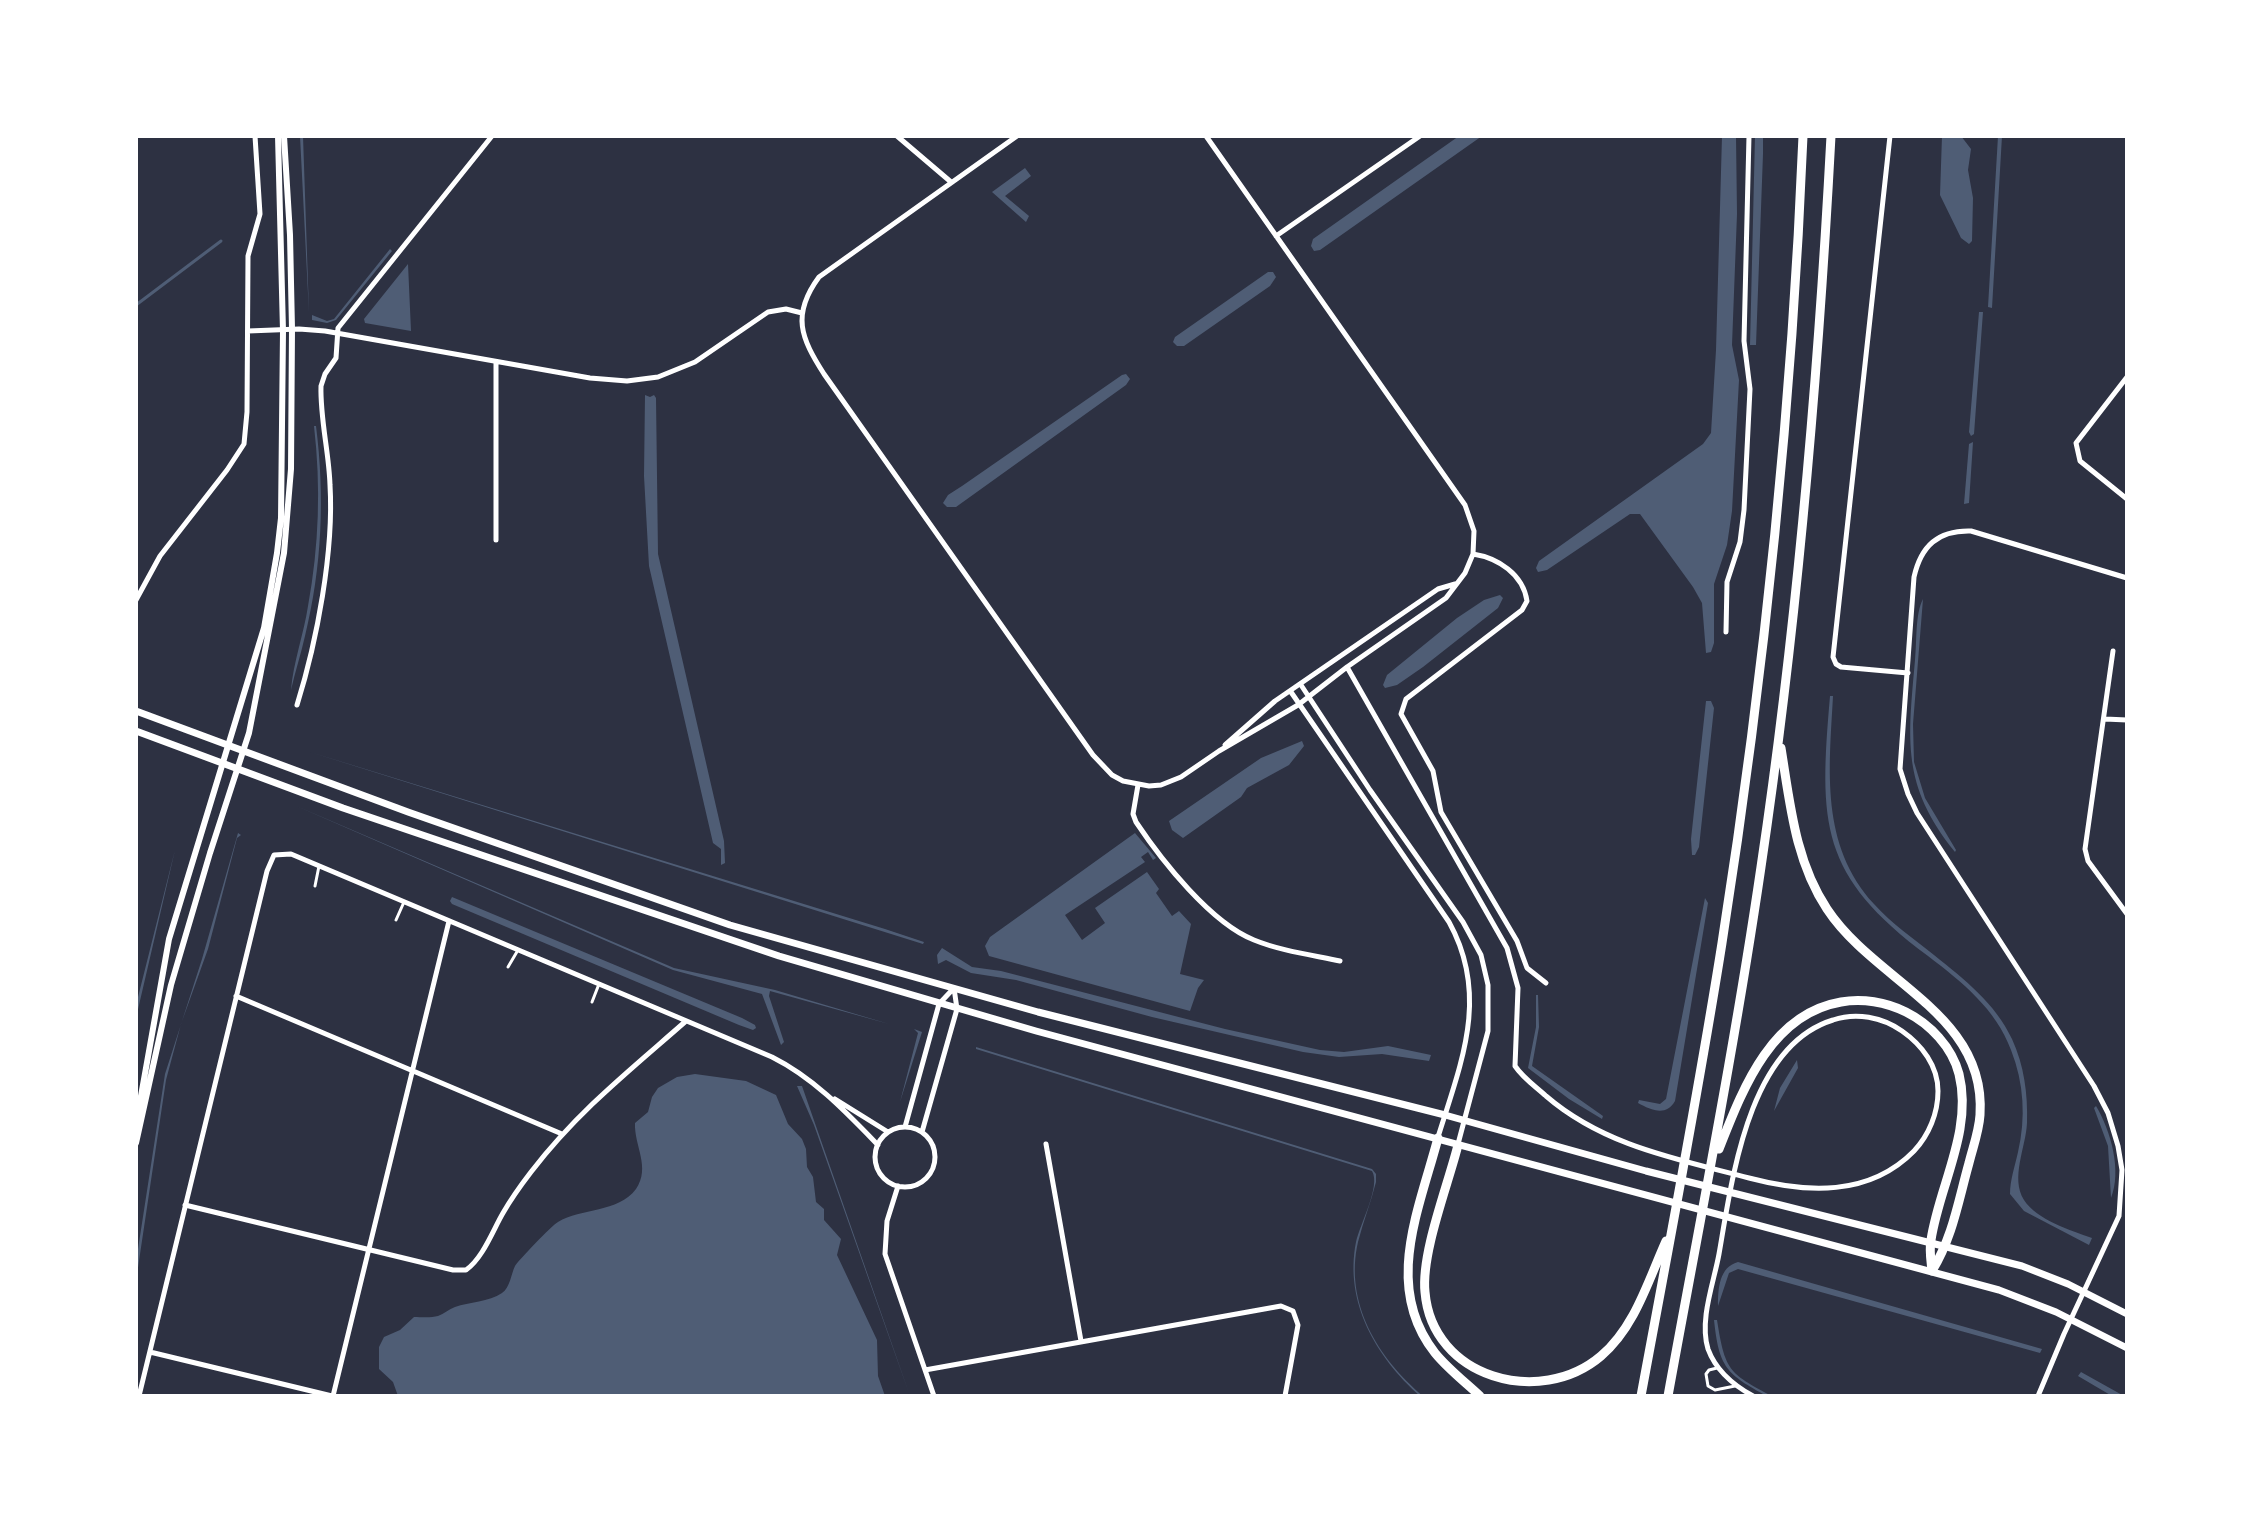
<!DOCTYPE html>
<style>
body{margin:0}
#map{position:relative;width:2263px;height:1532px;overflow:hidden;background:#2d3142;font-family:"Noto Sans",sans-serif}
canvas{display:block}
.frame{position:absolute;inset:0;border:138px solid #fff;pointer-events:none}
</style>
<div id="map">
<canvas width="2263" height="1532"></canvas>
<div class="frame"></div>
</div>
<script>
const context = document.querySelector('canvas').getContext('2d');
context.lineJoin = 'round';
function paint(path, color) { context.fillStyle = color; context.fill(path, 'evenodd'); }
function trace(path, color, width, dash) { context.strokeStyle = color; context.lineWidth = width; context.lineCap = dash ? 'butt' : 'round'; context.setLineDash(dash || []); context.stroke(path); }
const water = new Path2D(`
 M300 136H303L309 313Z
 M1459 136H1482L1320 250 1314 251 1311 246 1313 239Z
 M1722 136H1736L1737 214 1732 345 1739 380 1732 511 1727 545 1714 584V643L1711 652 1706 653 1702 603 1693 587 1640 514H1630L1547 570 1538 572 1536 568 1539 561 1703 444 1711 433 1716 350Z
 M1755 136H1763V154L1756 345H1750Z
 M1942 136H1961L1971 149 1968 170 1973 198 1972 241 1969 244 1961 238 1940 195Z
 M1998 136H2002L1992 308 1988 307Z
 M1025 168 1031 176 1005 196 1029 216 1026 222 992 192Z
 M390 249 392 251 336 320 327 323 312 320V315L327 321 334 319Z
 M408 264 411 331 365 323 364 319Z
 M1268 272H1273L1276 277 1270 286 1184 346H1177L1173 342 1175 337Z
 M1979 312H1983L1974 434 1971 436 1969 432Z
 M1126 374 1130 379 1126 385 956 507H947L943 503 948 495 962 486 1122 375Z
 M645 395 650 397 654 395 656 398 658 554 724 841 725 863 721 865V849L713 843 649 566 644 476Z
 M314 426H316C325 496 322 567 305 636 301 654 295 672 291 690 293 663 304 633 308 606 319 545 321 487 314 426Z
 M1973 442 1969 503 1964 504 1969 444Z
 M1500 595 1503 598 1498 608 1423 667 1397 685 1385 688 1383 685 1387 675 1457 618 1484 600Z
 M1923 599 1913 724 1914 762 1925 798 1956 850 1955 852C1901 785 1908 740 1915 660 1917 641 1915 614 1923 599Z
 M1830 696H1833C1829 770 1820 845 1874 904 1892 924 1914 939 1934 955 1965 980 1995 1003 2012 1039 2024 1065 2028 1094 2027 1123 2026 1147 2010 1178 2024 1200 2037 1220 2070 1230 2092 1238L2089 1245 2024 1211 2010 1194C2010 1180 2015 1166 2018 1152 2026 1118 2024 1083 2011 1050 1996 1009 1962 982 1928 956 1819 875 1819 824 1830 696Z
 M1706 701H1711L1714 708 1699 847 1695 855H1692L1691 839Z
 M1302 741 1304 746 1289 765 1247 788 1241 797 1183 838 1172 830 1169 821 1261 758Z
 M310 752 885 929 924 942 923 944Z
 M294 805 674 968 775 990 889 1024 770 991 769 996 784 1042 781 1045 762 994 673 970Z
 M238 833 241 835 237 838 208 949 181 1024 166 1080 136 1281V1262L165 1074 202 959Z
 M1135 833 1156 858 1153 860 1148 852 1141 857 1145 862 1065 915 1082 940 1105 923 1095 908 1147 872 1159 889 1156 893 1172 916 1179 911 1191 924 1180 974 1204 980 1198 988 1190 1011 989 956 985 946 990 937Z
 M175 850 136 1018V1005Z
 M452 897 742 1018 755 1025 756 1028 753 1030 739 1025 452 904 450 901Z
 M1705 898 1708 903 1675 1101C1666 1117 1651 1110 1638 1103L1639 1100 1660 1104 1666 1099Z
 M942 948 972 967 1001 971 1225 1029 1320 1050 1344 1052 1388 1046 1431 1055 1429 1061 1382 1054 1339 1057 1303 1052 1152 1017 1016 980 971 973 946 960 938 964 937 955Z
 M1536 995H1538L1539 1027 1532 1066 1603 1116 1602 1119 1569 1099 1528 1068 1536 1027Z
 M914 1029 922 1032 900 1102 918 1033Z
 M976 1047 1372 1169 1376 1174V1182C1371 1202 1363 1222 1358 1242 1344 1303 1378 1358 1423 1396H1420C1376 1357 1344 1302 1356 1242 1360 1224 1381 1186 1372 1171L976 1049Z
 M1797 1060 1798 1068 1774 1111 1780 1088Z
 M695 1074 746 1081 776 1095 788 1124 802 1139 806 1149 807 1167 813 1177 816 1202 824 1209V1220L841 1239 837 1255 877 1340 878 1376 885 1396H398L393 1382 379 1369V1347L384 1337 400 1330 414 1317C421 1317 431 1318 438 1316 444 1314 449 1309 455 1307 469 1302 489 1302 502 1293 510 1288 511 1274 515 1266 518 1261 552 1225 558 1222 581 1208 618 1213 636 1189 651 1167 634 1146 635 1123L648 1112 652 1097 658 1088 677 1077Z
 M797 1086H802L910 1396 814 1125Z
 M2096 1106C2111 1131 2122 1171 2111 1198L2108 1146 2094 1108Z
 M1738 1262 2042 1349 2040 1353 1738 1269 1729 1273 1718 1306C1718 1289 1719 1267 1738 1262Z
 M1714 1320H1717C1725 1370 1728 1373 1772 1396H1767C1726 1374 1719 1367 1714 1320Z
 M2081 1372 2124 1396H2112L2078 1376Z`);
const stream = new Path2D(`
 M136 305 221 241`);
const service = new Path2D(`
 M315 886 319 866
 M396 920 404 902
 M508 967 518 950
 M592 1002 599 984
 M1717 1368 1709 1370 1706 1374 1708 1386 1715 1390 1735 1386`);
const minor = new Path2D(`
 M897 136 951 182
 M1017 136 819 277C791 315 801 338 824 374L1093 755 1112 775 1123 781 1149 786 1161 785 1181 777 1219 751 1298 705 1347 667 1446 598 1465 573 1473 554 1474 531 1465 505 1206 136
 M1890 136 1833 657 1836 664 1841 667 1908 673
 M1276 236 1420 136
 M248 331 299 329 325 331 590 378 627 381 658 377 695 362 768 312 786 309 802 313
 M2127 377 2076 443 2080 461 2127 499
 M496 540V362
 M1473 554C1498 558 1523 574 1527 601L1522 610 1406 699 1401 714 1433 771 1441 812 1517 941 1527 968 1546 983
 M136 600 160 556 227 470 244 444 247 412 248 256 260 214 255 136
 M1726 632 1727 582 1740 542 1744 510 1750 389 1744 341 1749 136
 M2113 651 2085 849 2088 861 2127 914
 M1347 667 1507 948 1518 988 1515 1066C1523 1078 1535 1086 1546 1096 1604 1146 1677 1159 1749 1178 1806 1193 1869 1197 1914 1151 1929 1135 1938 1113 1938 1091 1938 1066 1922 1045 1902 1031 1882 1017 1856 1012 1833 1020 1748 1046 1732 1180 1719 1254 1714 1282 1699 1320 1708 1349 1716 1371 1733 1385 1753 1396
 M1301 685 1370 790 1463 922 1481 955 1488 985V1031L1458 1144
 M1291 692 1449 922C1490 996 1461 1063 1438 1137
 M297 705C317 641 334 551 330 485 329 452 320 419 321 386L325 374 336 358 338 328 492 136
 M2105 719 2127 720
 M1225 745 1275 701 1438 589 1455 584
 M1138 785 1133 814 1136 822C1162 861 1211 923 1254 940 1281 951 1312 955 1340 961
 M236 996 562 1134
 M835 1099 888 1132
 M905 1127 939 1004 954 988
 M875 1157a30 30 0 1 1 60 0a30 30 0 1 1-60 0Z
 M922 1132 957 1009 954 988
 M1046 1144 1081 1341
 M898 1186 887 1221 885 1254 934 1396
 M185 1205 453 1270H466C483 1258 493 1230 503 1213 511 1199 521 1185 531 1172 578 1111 629 1071 686 1021
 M150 1352 332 1396
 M925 1370 1281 1306 1293 1311 1298 1325 1285 1396
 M139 1396 267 871 274 855 291 854 772 1057C814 1078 846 1112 878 1145
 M333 1396 449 921
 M2038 1396 2064 1334 2119 1216 2122 1170 2118 1146 2108 1113 2094 1086 1917 813 1908 794 1900 769 1914 577C1921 546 1938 530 1971 531L2127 578`);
const tertiary = new Path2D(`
 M136 1124 169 939 264 628 277 553 281 518 283 331 278 136
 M136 1143 171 985 210 853 249 733 284 553 291 469 292 329 290 235 284 136`);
const secondary = new Path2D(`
 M136 711 408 812 730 925 1038 1012 1445 1115 1646 1171 2022 1266 2068 1284 2127 1314
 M136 731 343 808 779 956 1036 1031 1999 1290 2056 1312 2127 1348`);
const motorway = new Path2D(`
 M1781 748C1790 803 1795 861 1827 909 1875 982 1987 1014 1980 1115 1979 1131 1973 1147 1969 1163 1958 1202 1953 1236 1932 1271
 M1438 1138C1419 1210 1383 1287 1435 1353 1448 1369 1465 1382 1480 1396
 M1458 1145C1448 1185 1421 1253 1425 1292 1432 1378 1540 1408 1601 1356 1635 1327 1648 1281 1666 1241
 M1719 1149C1742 1091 1770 1014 1841 1002 1862 998 1886 1002 1906 1012 1930 1024 1952 1047 1959 1074 1973 1131 1939 1186 1931 1240 1929 1250 1931 1261 1932 1271
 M1641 1396C1669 1245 1698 1095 1722 943 1764 676 1792 406 1803 136
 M1668 1396C1700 1220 1735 1045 1761 867 1797 625 1818 380 1831 136`);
paint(water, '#4f5d75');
trace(stream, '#4f5d75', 3);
trace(service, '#fff', 3);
trace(minor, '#fff', 5);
trace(tertiary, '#fff', 6);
trace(secondary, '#fff', 7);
trace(motorway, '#fff', 9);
</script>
